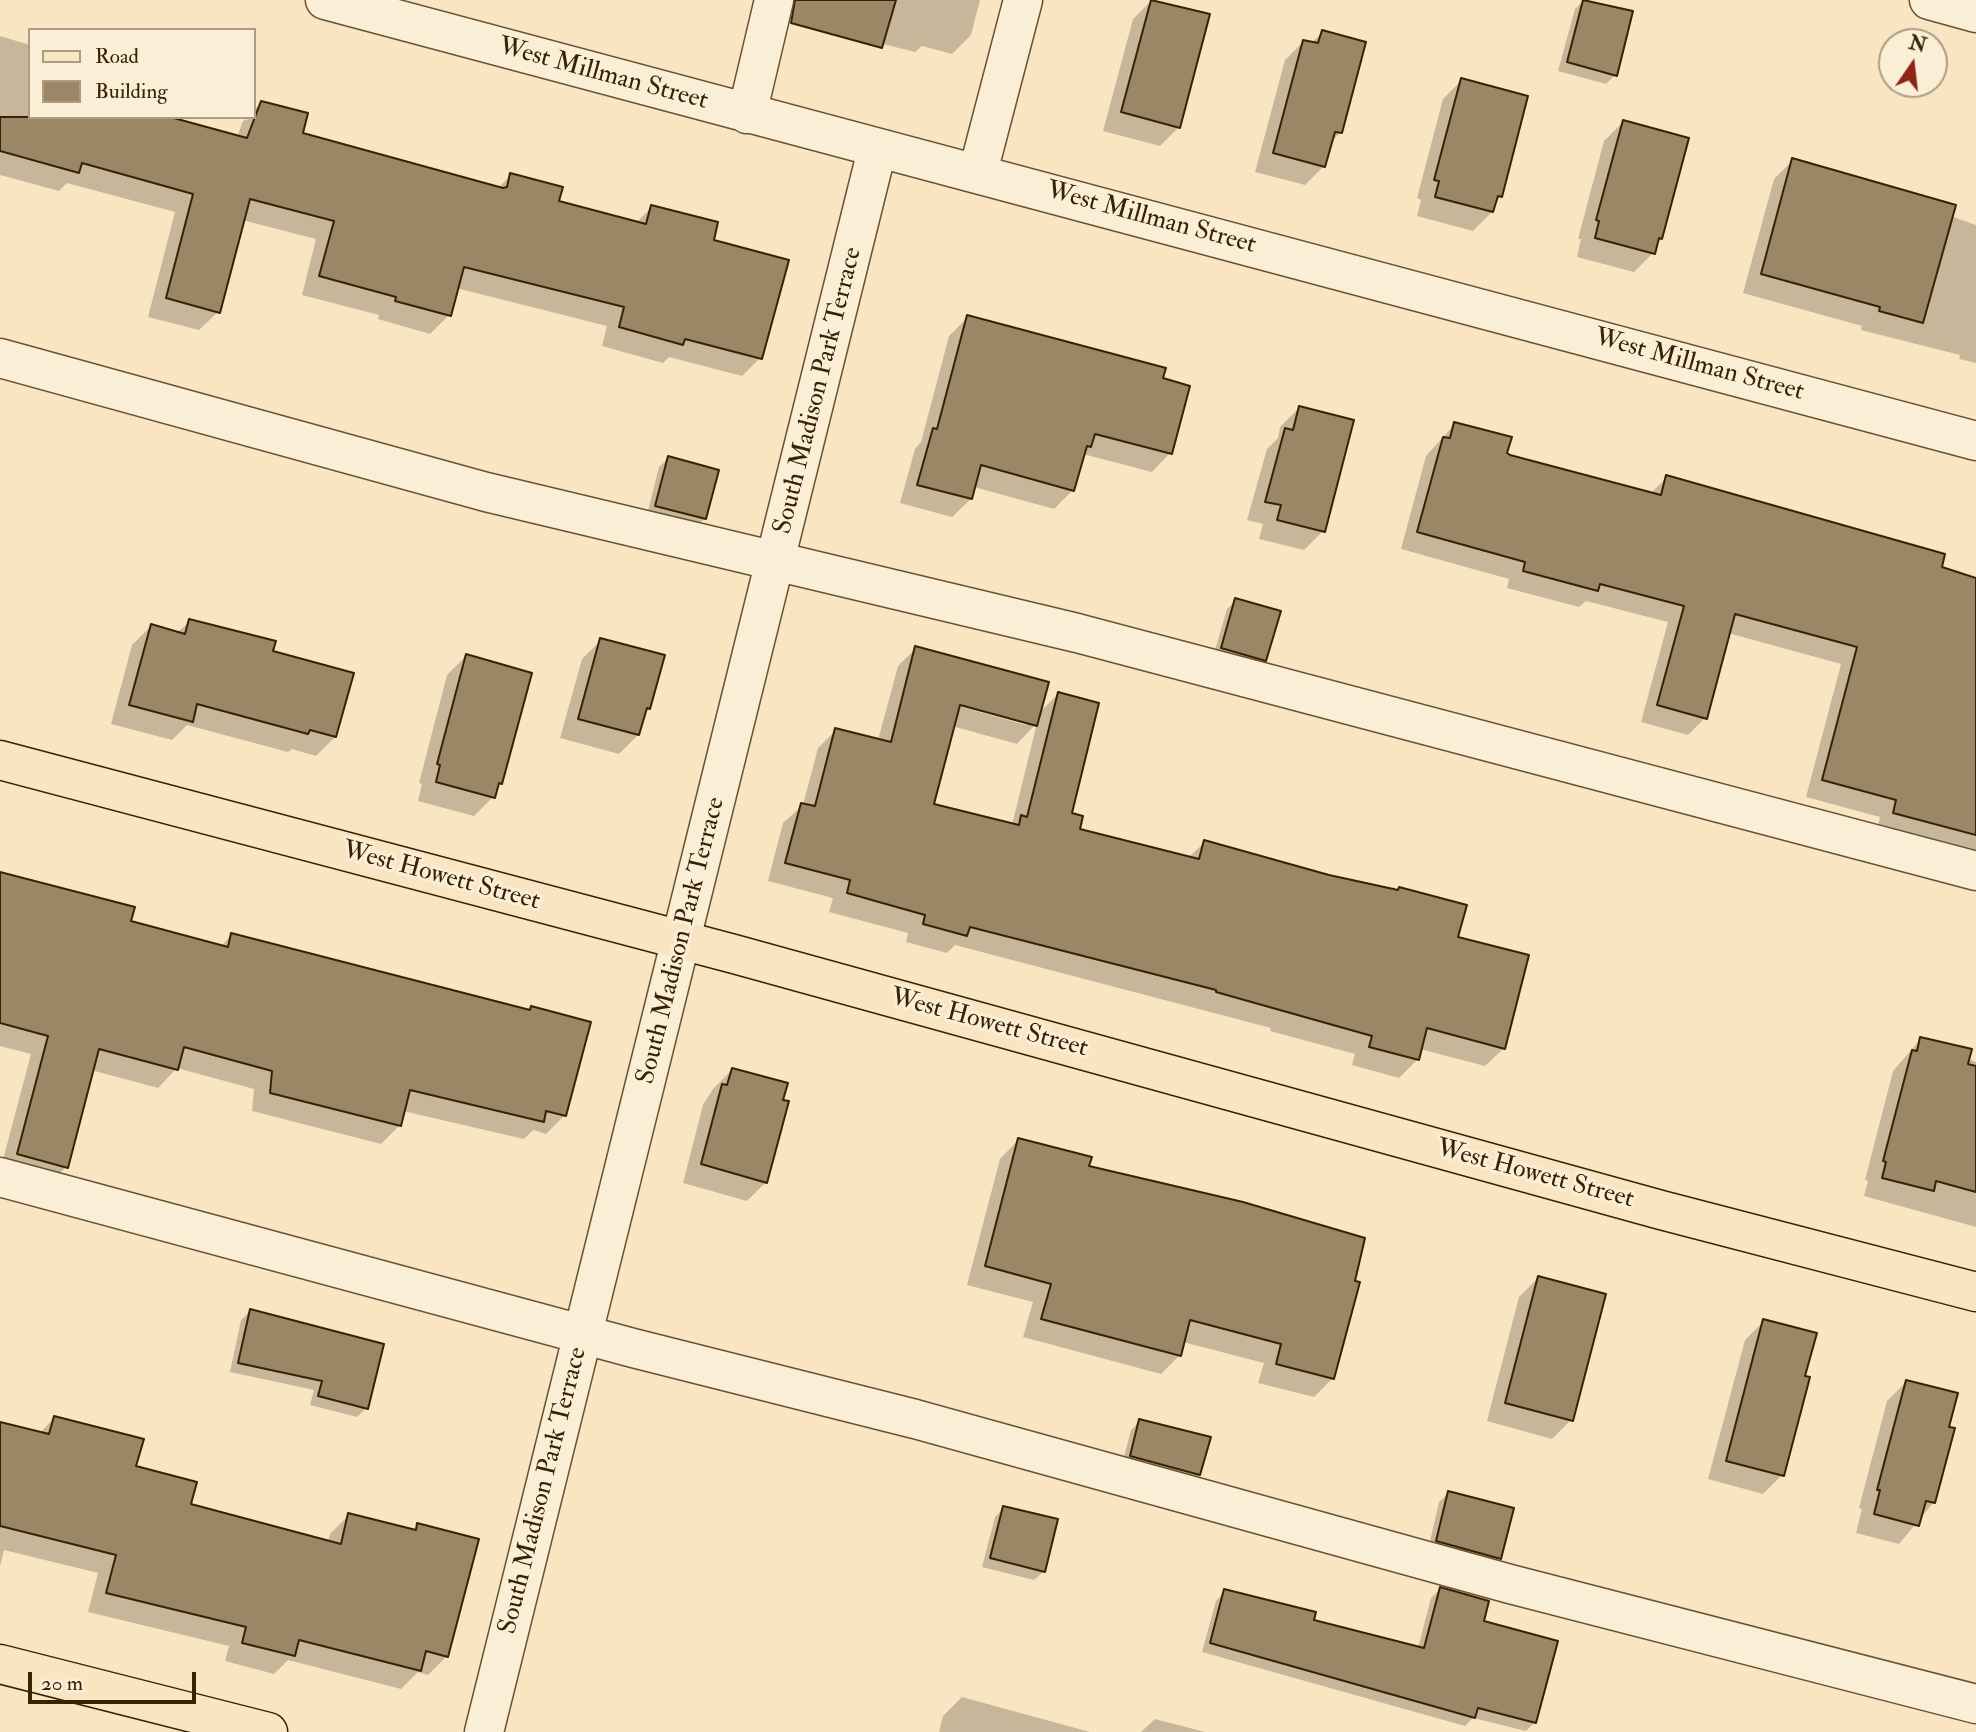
<!DOCTYPE html>
<style>
body{margin:0}
#map{position:relative;width:1976px;height:1732px;overflow:hidden;background:#f9e5c1;font-family:"IM FELL Double Pica",serif}
canvas{display:block}
.legend{position:absolute;left:28px;top:28px;width:228px;height:91px;box-sizing:border-box;background:#fbeed7;border:2px solid #ac9c83;margin:0;padding:9px 12px;list-style:none;font-size:21px;color:#362204}
.legend li{display:flex;align-items:center;gap:14px;height:35px}
.legend b{width:35px;border:2px solid #ac9c83}
.north{position:absolute;left:1878px;top:28px;width:70px;height:70px;box-sizing:border-box;background:#fbeed7;border:2px solid #ac9c83;border-radius:50%;rotate:14deg;font-size:19px;font-weight:700;line-height:28px;text-align:center;color:#362204}
.north::after{content:'';display:block;margin:auto;width:24px;height:32px;background:#8f2418;clip-path:polygon(50% 0,100% 100%,50% 72%,0 100%)}
.scale{position:absolute;left:28px;top:1672px;width:168px;height:32px;box-sizing:border-box;border:4px solid #362204;border-top:0;padding-left:9px;font-size:21px;line-height:24px;white-space:nowrap;color:#362204;-webkit-text-stroke:5px #fbeed7;paint-order:stroke}
</style>
<div id="map">
<canvas width="1976" height="1732"></canvas>
<ul class="legend">
<li><b style="height:9px;background:#f9e5c1"></b>Road</li>
<li><b style="height:19px;background:#9b8766"></b>Building</li>
</ul>
<div class="north">N</div>
<div class="scale">20 m</div>
</div>
<script>
const context = document.querySelector('canvas').getContext('2d');
context.lineJoin = 'round';
function paint(path, color) { context.fillStyle = color; context.fill(path, 'evenodd'); }
function trace(path, color, width, dash) { context.strokeStyle = color; context.lineWidth = width; context.lineCap = dash ? 'butt' : 'round'; context.setLineDash(dash || []); context.stroke(path); }
function label(font, color, halo, rows, align = 'center') {
  context.font = font + ' "IM FELL Double Pica",serif'; context.lineWidth = 6; context.setLineDash([]); context.textBaseline = 'middle'; context.strokeStyle = halo; context.fillStyle = color; for (const [text, x, y, turn = 0] of rows) {
    context.save(); context.translate(x, y); context.rotate((+turn || 0) * Math.PI / 180); context.textAlign = isNaN(turn) ? turn : align; if (halo) context.strokeText(text, 0, 0); context.fillText(text, 0, 0); context.restore();
  }
}
const shadow = new Path2D(`
 M852 0H980L971 35 952 54 922 46 915 52 843 34Z
 M1152 0 1208 15 1179 127 1160 146 1103 131 1133 19Z
 M1584 0 1631 12 1615 75 1606 84 1558 71 1575 9Z
 M1323 32 1340 133 1330 143 1324 166 1305 185 1255 172 1285 60 1304 41 1311 43Z
 M0 36 30 45V117L237 137 243 121 254 117V110L261 103 301 134 498 188 511 175 557 202 636 223 652 207 712 241 760 358 742 376 669 357 663 363 602 346 607 326 456 288 449 315 430 334 378 319 379 315 302 295 316 239 242 220 218 312 199 330 148 317 175 212 67 183 59 191 0 175Z
 M1462 80 1500 196 1492 212 1473 231 1417 216 1421 200 1417 198 1443 99Z
 M1623 122 1660 238 1653 253 1634 272 1577 257 1581 239H1578L1604 141Z
 M1793 160 1976 225V363L1959 359 1960 355 1861 330 1862 326 1743 293 1774 179Z
 M968 317 1161 380 1170 453 1152 472 1083 454 1073 490 1054 509 974 487 971 499 952 517 900 503 915 449 921 442 949 336Z
 M1299 408 1323 531 1304 550 1259 539 1263 524 1247 520 1267 449 1278 438 1280 427Z
 M1455 424 1509 456 1650 494 1667 477 1813 516 1812 520 1976 579V856L1877 830 1880 817 1806 797 1841 664 1728 633 1705 718 1688 735 1641 722 1668 622 1586 601 1579 607 1507 588 1509 579 1401 549 1426 456Z
 M669 458 705 518 696 528 647 515 659 467Z
 M1236 600 1265 660 1256 669 1213 657 1227 609Z
 M190 621 271 652 335 737 316 756 292 749 288 752 187 725 172 740 111 724 132 645 151 626 177 633Z
 M601 640 649 708 644 713 638 735 619 754 560 738 582 659Z
 M916 648 1038 714 1058 694 1070 814 1078 830 1188 858 1205 842 1456 938 1504 1048 1485 1066 1420 1049 1418 1059 1399 1078 1352 1065 1355 1054 1270 1031 1271 1028 955 945 947 953 906 942 908 933 829 912 833 898 768 881 783 823 803 805 818 748 836 730 878 740 898 666ZM952 701 1026 721V725L951 704ZM1037 723 1012 825 932 805 952 726 1017 744Z
 M466 656 500 783 493 797 474 816 418 801 422 784 419 783 447 675Z
 M0 875 129 922 220 947 232 935 528 1011 532 1007 565 1115 546 1134 533 1130 524 1139 403 1111 399 1126 381 1144 252 1111 254 1089 177 1068 158 1088 91 1070 66 1167 47 1186 0 1171 31 1054 0 1046Z
 M1921 1039 1976 1062V1227L1864 1196 1868 1181 1865 1180 1893 1071Z
 M732 1070 766 1182 747 1201 683 1183 703 1105 713 1089Z
 M1019 1139 1353 1282 1333 1378 1314 1397 1258 1383 1264 1363 1183 1342 1180 1355 1161 1374 1023 1337 1033 1302 967 1285 1000 1159Z
 M1538 1278 1571 1420 1552 1439 1487 1421 1519 1297Z
 M250 1311 366 1408 357 1417 310 1405 314 1390 230 1372 241 1320Z
 M1764 1321 1782 1475 1763 1494 1708 1479 1745 1340Z
 M1906 1382 1947 1428 1934 1502 1899 1544 1856 1533 1862 1509 1859 1508 1887 1401Z
 M54 1418 134 1467 189 1505 328 1542 330 1534 349 1515 413 1531 418 1525 447 1656 428 1675 418 1672 401 1689 288 1660 274 1674 225 1661 229 1646 88 1612 98 1573 4 1550 0 1566V1423L39 1434Z
 M1140 1421 1199 1475 1190 1484 1122 1465 1131 1430Z
 M1449 1493 1499 1558 1490 1567 1428 1550 1439 1502Z
 M1004 1508 1044 1571 1034 1580 982 1567 995 1517Z
 M1440 1589 1482 1622 1535 1722 1526 1731 1473 1718 1465 1726 1202 1652 1216 1601 1225 1591 1312 1622 1418 1648 1431 1598Z
 M962 1697 1090 1732H939L943 1716Z
 M1155 1719 1205 1732H1141Z`);
const building = new Path2D(`
 M795 0H896L882 48 791 23Z
 M1151 0 1210 14 1180 128 1121 112Z
 M1583 0 1633 11 1617 76 1567 62Z
 M1322 30 1366 42 1342 133 1335 132 1325 167 1273 153 1303 40 1318 43Z
 M1461 78 1528 96 1502 197 1498 196 1493 212 1435 197 1439 181 1434 180Z
 M261 101 308 113 303 133 503 188 507 187 510 173 563 187 559 201 646 224 651 205 718 222 714 240 789 260 762 359 685 339 683 345 619 327 624 307 464 267 451 316 395 301 396 297 319 276 334 221 250 199 220 313 166 298 193 194 82 163 79 173 0 151V117H170L247 138Z
 M1623 120 1689 138 1662 239 1659 238 1655 254 1595 238 1599 221 1596 220Z
 M1792 158 1956 205 1923 323 1879 311 1880 307 1761 274Z
 M967 315 1166 368 1163 378 1190 386 1172 454 1095 434 1091 447 1087 446 1074 491 981 465 972 499 917 485 933 428 937 429Z
 M1299 406 1354 420 1325 532 1277 520 1281 505 1265 502 1285 428 1293 430Z
 M1454 422 1512 437 1507 453 1510 455 1661 495 1666 475 1945 554 1942 567 1976 578V835L1893 813 1896 800 1822 780 1857 647 1735 614 1707 719 1657 705 1684 606 1600 584 1598 591 1523 571 1525 562 1417 532 1443 437 1450 438Z
 M668 456 719 470 706 519 655 506Z
 M1235 598 1281 611 1266 661 1221 648Z
 M189 619 276 641 273 651 354 673 336 737 310 730 308 734 197 704 193 722 129 705 151 624 185 634Z
 M600 638 665 655 650 709 647 708 639 735 578 719Z
 M915 646 1049 682 1037 726 960 705 934 804 1019 825 1021 815 1027 817 1058 692 1099 703 1072 813 1083 816 1080 829 1199 859 1204 840 1329 875 1398 890 1399 887 1467 905 1458 937 1529 955 1505 1049 1427 1028 1419 1060 1369 1047 1372 1036 1216 992V990L970 927 967 936 923 924 925 915 847 893 850 880 785 863 801 803 815 806 835 728 891 742Z
 M466 654 532 673 502 784 499 783 495 798 436 782 440 765 437 764Z
 M0 872 135 907 131 921 228 947 231 933 530 1010 531 1006 591 1022 566 1116 546 1111 544 1122 410 1090 401 1126 270 1093 272 1071 184 1047 178 1070 99 1049 68 1168 17 1154 48 1036 0 1023Z
 M1920 1037 1972 1049 1968 1064 1976 1066V1192L1936 1181 1934 1191 1882 1178 1886 1162 1883 1161 1912 1050 1917 1051Z
 M732 1068 788 1083 783 1100 789 1101 767 1183 701 1164 722 1084 727 1085Z
 M1018 1138 1092 1157 1089 1166 1243 1202 1365 1238 1355 1281 1360 1282 1334 1379 1276 1364 1281 1344 1190 1320 1181 1356 1041 1319 1051 1284 985 1266Z
 M1538 1276 1606 1294 1573 1421 1505 1403Z
 M250 1309 384 1344 368 1409 318 1396 322 1381 238 1363Z
 M1763 1319 1817 1333 1805 1376 1810 1377 1784 1476 1726 1461Z
 M1906 1380 1958 1393 1949 1427 1955 1428 1935 1503 1926 1501 1919 1526 1874 1514 1880 1490H1877Z
 M54 1416 144 1439 136 1466 197 1482 191 1504 341 1544 348 1513 416 1530 417 1523 479 1539 448 1657 426 1651 421 1671 299 1640 295 1656 242 1643 246 1627 106 1593 116 1555 0 1526V1422L49 1434Z
 M1139 1419 1211 1437 1200 1475 1130 1456Z
 M1448 1491 1514 1508 1501 1559 1436 1541Z
 M1003 1506 1058 1519 1045 1572 990 1558Z
 M1440 1587 1489 1601 1484 1621 1558 1641 1536 1723 1478 1708 1475 1718 1210 1643 1224 1589 1316 1612 1314 1620 1424 1648Z`);
const minor = new Path2D(`
 M325 0 1976 441
 M1929 0 1976 13
 M747 114 774 0
 M978 172 1023 0
 M0 358 486 492 1077 633 1976 871
 M0 1177 633 1348 915 1419 1510 1584 1976 1704
 M484 1732 877 150`);
const major = new Path2D(`
 M0 760 734 954 1661 1210 1976 1292
 M0 1664 268 1732`);
const streetNames = [
 ["West Millman Street",603,75,15],
 ["West Millman Street",1151,219,15],
 ["West Millman Street",1699,366,15],
 ["South Madison Park Terrace",819,391,-76],
 ["West Howett Street",441,877,15],
 ["South Madison Park Terrace",682,941,-76],
 ["West Howett Street",989,1024,15],
 ["West Howett Street",1535,1175,15],
 ["South Madison Park Terrace",544,1491,-76]
];
paint(shadow, '#0003');
paint(building, '#9b8766');
trace(building, '#362204', 2);
trace(minor, '#675333', 41);
trace(major, '#362204', 41);
trace(minor, '#fbeed7', 38);
trace(major, '#f9e5c1', 38);
label('26px', '#362204', '#fbeed7', streetNames);
</script>
